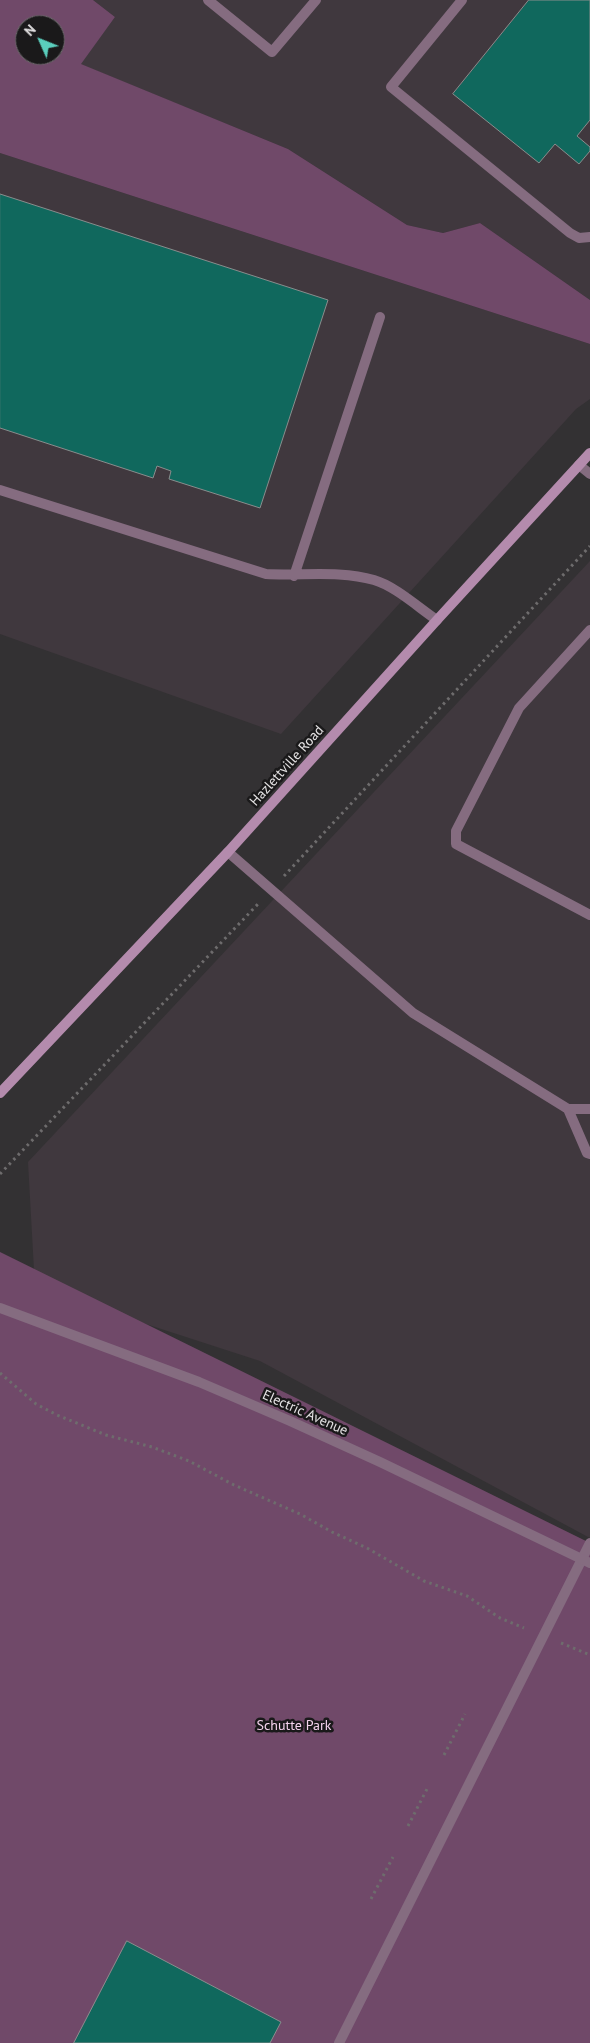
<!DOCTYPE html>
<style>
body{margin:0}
#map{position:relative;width:590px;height:2043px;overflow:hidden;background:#333133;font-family:"PT Sans",sans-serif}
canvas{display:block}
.north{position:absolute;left:15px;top:15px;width:50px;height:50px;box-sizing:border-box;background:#1a191a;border:1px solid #6b696a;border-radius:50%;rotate:314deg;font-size:14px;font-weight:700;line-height:20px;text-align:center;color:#e4e2e3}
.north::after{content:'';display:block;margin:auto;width:18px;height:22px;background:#5acebd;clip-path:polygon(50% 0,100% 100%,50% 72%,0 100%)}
</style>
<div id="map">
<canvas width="590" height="2043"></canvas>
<div class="north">N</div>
</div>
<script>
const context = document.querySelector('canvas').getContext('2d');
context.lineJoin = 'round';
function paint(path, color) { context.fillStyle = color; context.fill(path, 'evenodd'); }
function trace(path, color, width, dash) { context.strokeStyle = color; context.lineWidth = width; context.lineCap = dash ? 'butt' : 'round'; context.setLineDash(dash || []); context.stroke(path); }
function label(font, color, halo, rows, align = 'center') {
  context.font = font + ' "PT Sans",sans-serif'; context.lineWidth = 5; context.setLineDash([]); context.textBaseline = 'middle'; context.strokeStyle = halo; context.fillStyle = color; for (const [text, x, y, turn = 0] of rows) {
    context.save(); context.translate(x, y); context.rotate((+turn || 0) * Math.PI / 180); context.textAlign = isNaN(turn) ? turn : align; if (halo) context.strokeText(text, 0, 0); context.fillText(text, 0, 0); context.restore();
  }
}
const built = new Path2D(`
 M93 0H590V300L480 223 443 233 407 225 288 149 80 64 115 17Z
 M0 153 590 344V399L576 409 281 734 0 634Z
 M590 561V1538L260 1361 35 1288 28 1162Z`);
const green = new Path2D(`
 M0 0H93L115 17 81 64 288 149 407 225 443 233 480 223 590 300V344L0 153ZM25 25H55V55H25Z
 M0 1252 590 1543V2043H0Z`);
const building = new Path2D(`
 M529 0H590V120L577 136 590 147V151L579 164 555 144 539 163 453 94Z
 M0 194 328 300 260 508 169 479 171 471 157 466 153 478 0 428Z
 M127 1941 281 2022 270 2043H74Z`);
const path = new Path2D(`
 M284 876 590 546
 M0 1174 258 904
 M0 1373 36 1404 57 1415 106 1435 152 1447 189 1461 234 1485 300 1514 332 1532 367 1548 424 1581 467 1596 500 1618 524 1628
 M561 1643 590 1655
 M444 1755 465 1714
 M408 1826 428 1787
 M371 1899 393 1857`);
const service = new Path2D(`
 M208 0 272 52 316 0
 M462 0 391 87 570 233 579 238 590 237
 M579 465 590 474
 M0 490 266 574C301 576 340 570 374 580 395 586 419 608 437 620
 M294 576 380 317
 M590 630 519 708 456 831V844L590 915
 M228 852 413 1013 568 1109 587 1153 590 1154
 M568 1109H590
 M339 2043 590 1543`);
const minor = new Path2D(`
 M0 1308 199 1382 290 1421 380 1462 590 1563`);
const secondary = new Path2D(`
 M0 1093 228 852 437 620 590 453`);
const streetNames = [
 ["Hazlettville Road",287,766,-48],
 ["Electric Avenue",305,1413,24]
];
const parkNames = [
 ["Schutte Park",294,1726]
];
paint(built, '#40383e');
paint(green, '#704969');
paint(building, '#10685d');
trace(building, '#898d8d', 1);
trace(path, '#6e6c6d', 3, [2.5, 4]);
trace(service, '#856c80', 10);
trace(minor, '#856c80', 10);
trace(secondary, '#b48bad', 10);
label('14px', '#e4e2e3', '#1a191a', streetNames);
label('14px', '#f5d3ee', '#1a191a', parkNames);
</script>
